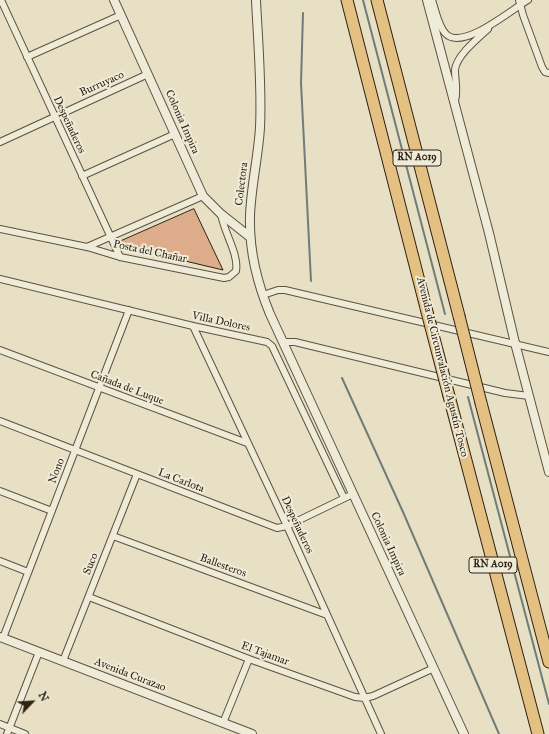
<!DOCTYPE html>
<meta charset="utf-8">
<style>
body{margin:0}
#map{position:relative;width:549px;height:734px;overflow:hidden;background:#e7e0c4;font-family:"IM FELL Great Primer",serif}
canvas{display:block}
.north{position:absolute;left:12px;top:682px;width:40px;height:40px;-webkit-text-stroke:3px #efebd9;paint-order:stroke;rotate:65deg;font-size:11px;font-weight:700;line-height:16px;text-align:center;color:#2f2113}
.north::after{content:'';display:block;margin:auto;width:14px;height:18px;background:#2f2113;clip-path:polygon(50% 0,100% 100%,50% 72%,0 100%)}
</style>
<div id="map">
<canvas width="549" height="734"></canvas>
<div class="north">N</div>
</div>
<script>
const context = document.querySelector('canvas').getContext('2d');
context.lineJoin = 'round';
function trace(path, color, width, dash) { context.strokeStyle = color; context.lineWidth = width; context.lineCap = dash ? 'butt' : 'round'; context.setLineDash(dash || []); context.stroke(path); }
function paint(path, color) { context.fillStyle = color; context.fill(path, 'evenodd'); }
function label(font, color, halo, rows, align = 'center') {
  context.font = font + ' "IM FELL Great Primer",serif'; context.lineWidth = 4; context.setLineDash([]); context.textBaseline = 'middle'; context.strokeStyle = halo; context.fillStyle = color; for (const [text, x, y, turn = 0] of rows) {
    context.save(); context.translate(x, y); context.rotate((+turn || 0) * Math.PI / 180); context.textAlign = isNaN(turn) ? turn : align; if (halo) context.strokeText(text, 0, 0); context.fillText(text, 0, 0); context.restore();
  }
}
const stream = new Path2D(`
 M363 0 445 314
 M303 13 301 83 311 281
 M342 378 403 512 499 734
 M468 397 549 704`);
const building = new Path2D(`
 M194 209 223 270 122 246 119 242Z`);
const minor = new Path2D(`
 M1 0 120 257
 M432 0C436 11 438 26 446 34 463 51 512 9 528 0
 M519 0 523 15 542 67 545 72 549 73
 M27 57 121 15
 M455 101C458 90 455 81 455 70 456 56 478 38 488 29
 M0 142 148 74
 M82 176 175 134
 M0 229 87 247 120 257 224 278 229 277 236 271C239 254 224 233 221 214
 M87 247 203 196
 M0 279 193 326 267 342 272 346 344 498
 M263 295 278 290H285L549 352
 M193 326 287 526 381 734
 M283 342H295L505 393 529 396
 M0 350 247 443
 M0 421 277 528 287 526 353 494
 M0 491 52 511
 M113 536 327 615
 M0 561 28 572
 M89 597 249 659 355 697 364 698 373 696 434 668
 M3 638 129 310
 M63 661 137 474
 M223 723 249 659
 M0 724 25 734
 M7 734 39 652`);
const tertiary = new Path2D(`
 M114 0 203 196 221 214 250 237
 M256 0C258 42 262 86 260 128 258 158 251 187 250 216 249 251 257 283 270 314L464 734
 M427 0 489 233 515 343 549 472
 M0 637 252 734`);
const motorway = new Path2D(`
 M347 0 426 308
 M377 0 459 316
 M449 396 538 734
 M481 403 549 662`);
const motorwayBridge = new Path2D(`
 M426 308 449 396
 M459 316 481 403`);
const shields = [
 [417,158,48],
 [493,565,48]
];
const shieldNames = [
 ["RN A019",417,158],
 ["RN A019",493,565]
];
const streetNames = [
 ["Burruyaco",102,84,-24],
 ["Colonia Impira",182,122,66],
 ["Despeñaderos",69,125,65],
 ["Colectora",242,184,-83],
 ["Posta del Chañar",150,252,12],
 ["Villa Dolores",221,322,12],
 ["Avenida de Circunvalación Agustín Tosco",442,367,76],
 ["Cañada de Luque",127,388,21],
 ["Nono",57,471,-69],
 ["La Carlota",181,481,21],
 ["Despeñaderos",297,525,65],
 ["Colonia Impira",388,544,65],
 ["Suco",91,564,-68],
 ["Ballesteros",223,566,20],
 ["El Tajamar",265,654,20],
 ["Avenida Curazao",130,675,21]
];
trace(stream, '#6e7d78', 2);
paint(building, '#ddac8b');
trace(building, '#2f2113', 1);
trace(minor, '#5d513f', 8);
trace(tertiary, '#5d513f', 10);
trace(motorway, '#2f2113', 13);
trace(minor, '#efebd9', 6);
trace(tertiary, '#efebd9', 8);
trace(motorway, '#e4c082', 11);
trace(motorwayBridge, '#2f2113', 13, []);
trace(motorwayBridge, '#e4c082', 11);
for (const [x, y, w] of shields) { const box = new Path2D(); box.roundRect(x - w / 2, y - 8, w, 16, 3); context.fillStyle = '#efebd9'; context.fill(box); trace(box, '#2f2113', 1); }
label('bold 10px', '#2f2113', null, shieldNames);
label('11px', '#2f2113', '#efebd9', streetNames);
</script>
